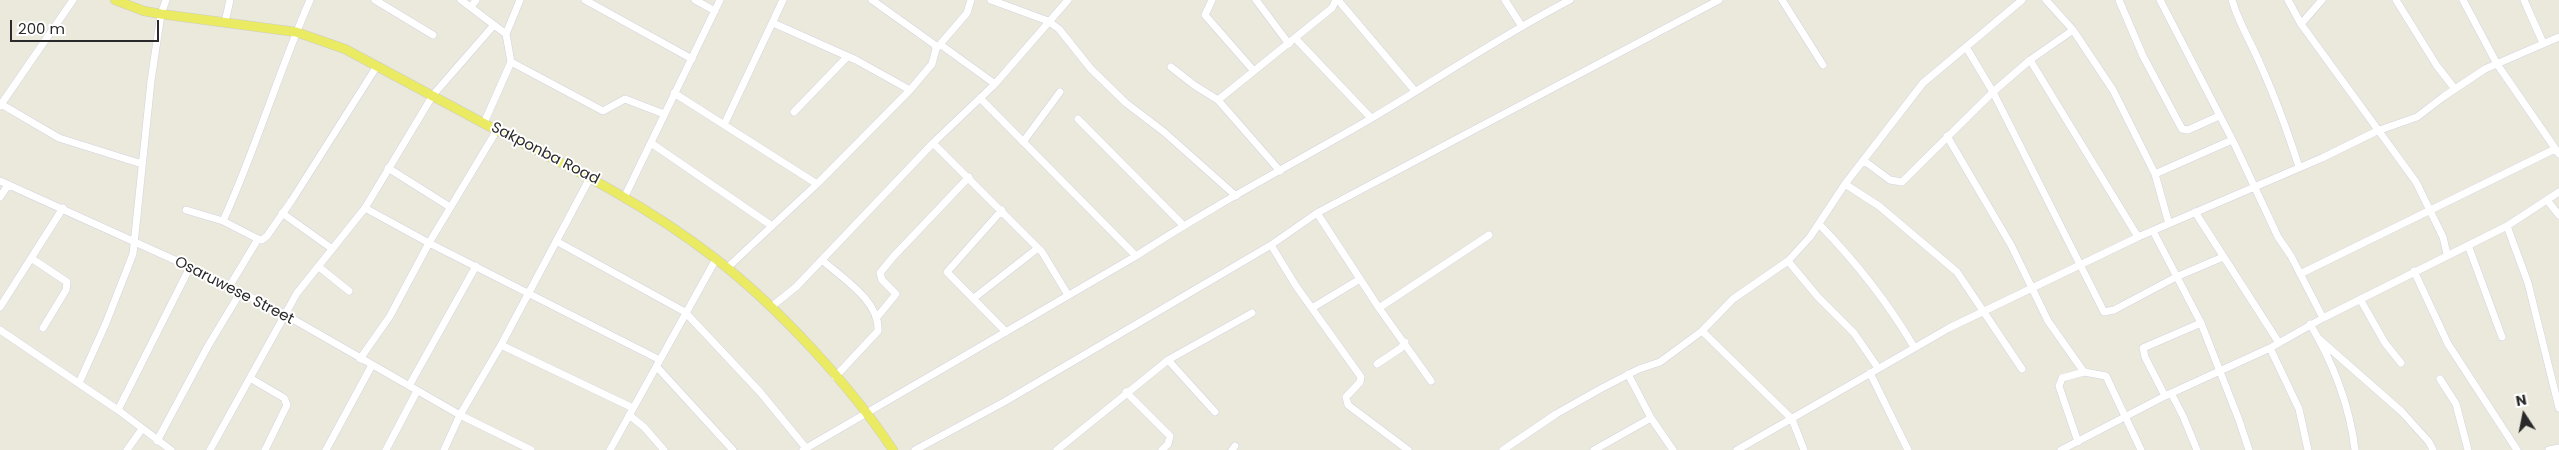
<!DOCTYPE html>
<style>
body{margin:0}
#map{position:relative;width:2559px;height:450px;overflow:hidden;background:#ebe9dc;font-family:Poppins,sans-serif}
canvas{display:block}
.north{position:absolute;left:2499px;top:390px;width:50px;height:50px;-webkit-text-stroke:4px #fff;paint-order:stroke;rotate:349deg;font-size:14px;font-weight:700;line-height:20px;text-align:center;color:#2a2a2a}
.north::after{content:'';display:block;margin:auto;width:18px;height:22px;background:#2a2a2a;clip-path:polygon(50% 0,100% 100%,50% 72%,0 100%)}
.scale{position:absolute;left:10px;top:20px;width:149px;height:22px;box-sizing:border-box;border:2px solid #2a2a2a;border-top:0;padding-left:6px;font-size:15px;line-height:18px;white-space:nowrap;color:#2a2a2a;-webkit-text-stroke:4px #fff;paint-order:stroke}
</style>
<div id="map">
<canvas width="2559" height="450"></canvas>
<div class="north">N</div>
<div class="scale">200 m</div>
</div>
<script>
const context = document.querySelector('canvas').getContext('2d');
context.lineJoin = 'round';
function trace(path, color, width, dash) { context.strokeStyle = color; context.lineWidth = width; context.lineCap = dash ? 'butt' : 'round'; context.setLineDash(dash || []); context.stroke(path); }
function label(font, color, halo, rows, align = 'center') {
  context.font = font + ' Poppins,sans-serif'; context.lineWidth = 4; context.setLineDash([]); context.textBaseline = 'middle'; context.strokeStyle = halo; context.fillStyle = color; for (const [text, x, y, turn = 0] of rows) {
    context.save(); context.translate(x, y); context.rotate((+turn || 0) * Math.PI / 180); context.textAlign = isNaN(turn) ? turn : align; if (halo) context.strokeText(text, 0, 0); context.fillText(text, 0, 0); context.restore();
  }
}
const minor = new Path2D(`
 M375 0 433 35
 M461 0 506 34
 M585 0 692 59
 M695 0 715 11
 M872 0 935 45 936 49
 M991 0 1048 21 1059 29 1091 69 1126 103 1164 132 1236 196
 M1212 0 1205 15 1253 70
 M1256 0 1289 44
 M1338 0 1415 91
 M1505 0 1521 25
 M1782 0 1823 65
 M2046 0 2073 30 2113 90 2155 174 2169 224
 M2119 0 2143 56 2182 129 2188 130 2219 116
 M2160 0 2234 143 2278 237 2291 256 2323 318
 M2232 0C2239 24 2252 44 2261 66 2276 99 2288 133 2299 167
 M2288 0 2301 24 2416 182 2443 237 2447 254
 M2396 0 2437 66 2455 89
 M2463 0 2497 64 2559 154
 M2524 0 2543 43
 M471 7 476 0
 M225 22 230 0
 M773 23 856 60 910 90
 M2301 24 2322 0
 M1295 38 1371 118
 M941 45 995 84
 M1966 47 1993 92 2104 312 2114 310 2176 277 2223 257
 M2030 60 2138 237
 M511 62 603 111 625 99 664 114
 M1171 67 1194 85 1218 100 1280 171
 M674 93 817 184
 M980 98 1136 256
 M1218 100 1332 8 1336 0
 M1 104 59 138 142 164
 M0 106 73 0
 M794 112 847 57
 M1078 119 1183 225
 M484 123 511 62 506 34 520 0
 M724 125 783 0
 M1947 136 2011 245 2048 321 2084 372
 M1023 142 1060 92
 M651 143 772 226
 M933 143 1042 252 1068 295
 M1863 160 1890 180 1902 182 1993 92 2030 60 2073 30
 M388 168 450 207
 M2155 174 2232 140
 M0 181 190 267 284 314 460 415 444 450
 M1845 184 1879 206 1957 272 2022 369
 M625 196 720 0
 M0 197 8 185
 M2547 200 2559 215
 M365 208 429 243 660 360
 M186 210 223 221 258 239 262 240 267 236 292 200 377 66
 M1002 210 947 272 1006 332
 M2195 212 2279 343
 M282 213 331 248
 M1317 213 1379 308 1431 381
 M223 221C256 149 278 73 310 0
 M1819 224C1856 262 1887 301 1914 347
 M2507 226 2528 283 2559 408
 M2153 231 2201 323 2239 420 2249 450
 M556 241 685 312 760 392 806 448
 M1271 245 1296 286 1361 377 1360 382 1346 397 1348 405 1408 450
 M2468 245 2502 337
 M31 258 67 282 66 290 43 328
 M822 260C842 278 880 301 878 331L835 377
 M1788 261 1818 297 1854 333 1878 368
 M319 267 349 291
 M727 268 817 184 910 90 932 64 936 49 967 13 971 0
 M2414 271 2448 344 2517 450
 M2300 274 2555 149
 M229 287 258 239
 M974 298 1038 248
 M2360 299 2385 343 2401 363
 M0 307 63 208
 M771 307 796 287 933 143 995 84 1068 0
 M1312 308 1360 279
 M1379 308 1489 235
 M878 316 896 294 882 280 880 273 893 257 969 177
 M2310 324C2333 362 2350 407 2355 450
 M0 330 118 410 171 450
 M1702 331 1792 419 1804 450
 M2319 339 2402 412 2429 442 2433 450
 M501 345 633 408
 M2270 348 2299 409 2308 450
 M360 359 390 316 429 243 497 130
 M1168 360 1215 412
 M1377 364 1401 348 1405 342
 M657 367 733 450
 M1870 373 1908 450
 M1628 374 1651 418 1673 450
 M250 378 284 398 287 405 265 450
 M2440 379 2456 404 2468 450
 M79 383 106 323 133 254 151 81 161 14 166 0
 M409 386 476 266
 M1126 392 1170 436 1168 444 1162 450
 M2171 393 2183 416 2197 450
 M2165 396 2145 357 2143 348 2201 323
 M118 410 190 267
 M629 415 644 427 664 450
 M157 441 208 346 240 293
 M2078 442 2059 386 2062 378 2084 372 2106 376 2141 450
 M127 450 142 429
 M210 450 297 293 365 208 433 95 494 25
 M326 450 372 365
 M386 450 417 391
 M531 450 460 415 501 345 591 176
 M610 450 716 259
 M803 450 1136 256C1212 206 1293 164 1372 118 1438 79 1502 35 1570 0
 M915 450 1004 402 1271 245 1317 213 1719 0
 M1057 450 1168 360 1252 313
 M1232 450 1235 446
 M1503 450 1556 414 1602 388 1639 369 1660 362 1702 331 1733 299 1788 261 1810 237 1845 184 1923 83 2022 0
 M1594 450 1651 418
 M1737 450 1949 328 2138 237 2322 158 2377 131 2417 117 2443 97 2485 69 2559 37
 M2061 450 2165 396 2270 348 2323 318 2507 226 2559 192
 M2549 450 2559 448`);
const major = new Path2D(`
 M115 0 144 11 161 14 296 32 345 49C396 76 447 104 498 131 575 169 648 206 716 259 778 307 850 385 893 450`);
const streetNames = [
 ["Sakponba Road",545,154,27],
 ["Osaruwese Street",234,291,27]
];
trace(minor, '#d3d2e2', 8);
trace(major, '#ccc', 10);
trace(minor, '#fff', 7);
trace(major, '#eaeb62', 9);
label('15px', '#2a2a2a', '#fff', streetNames);
</script>
